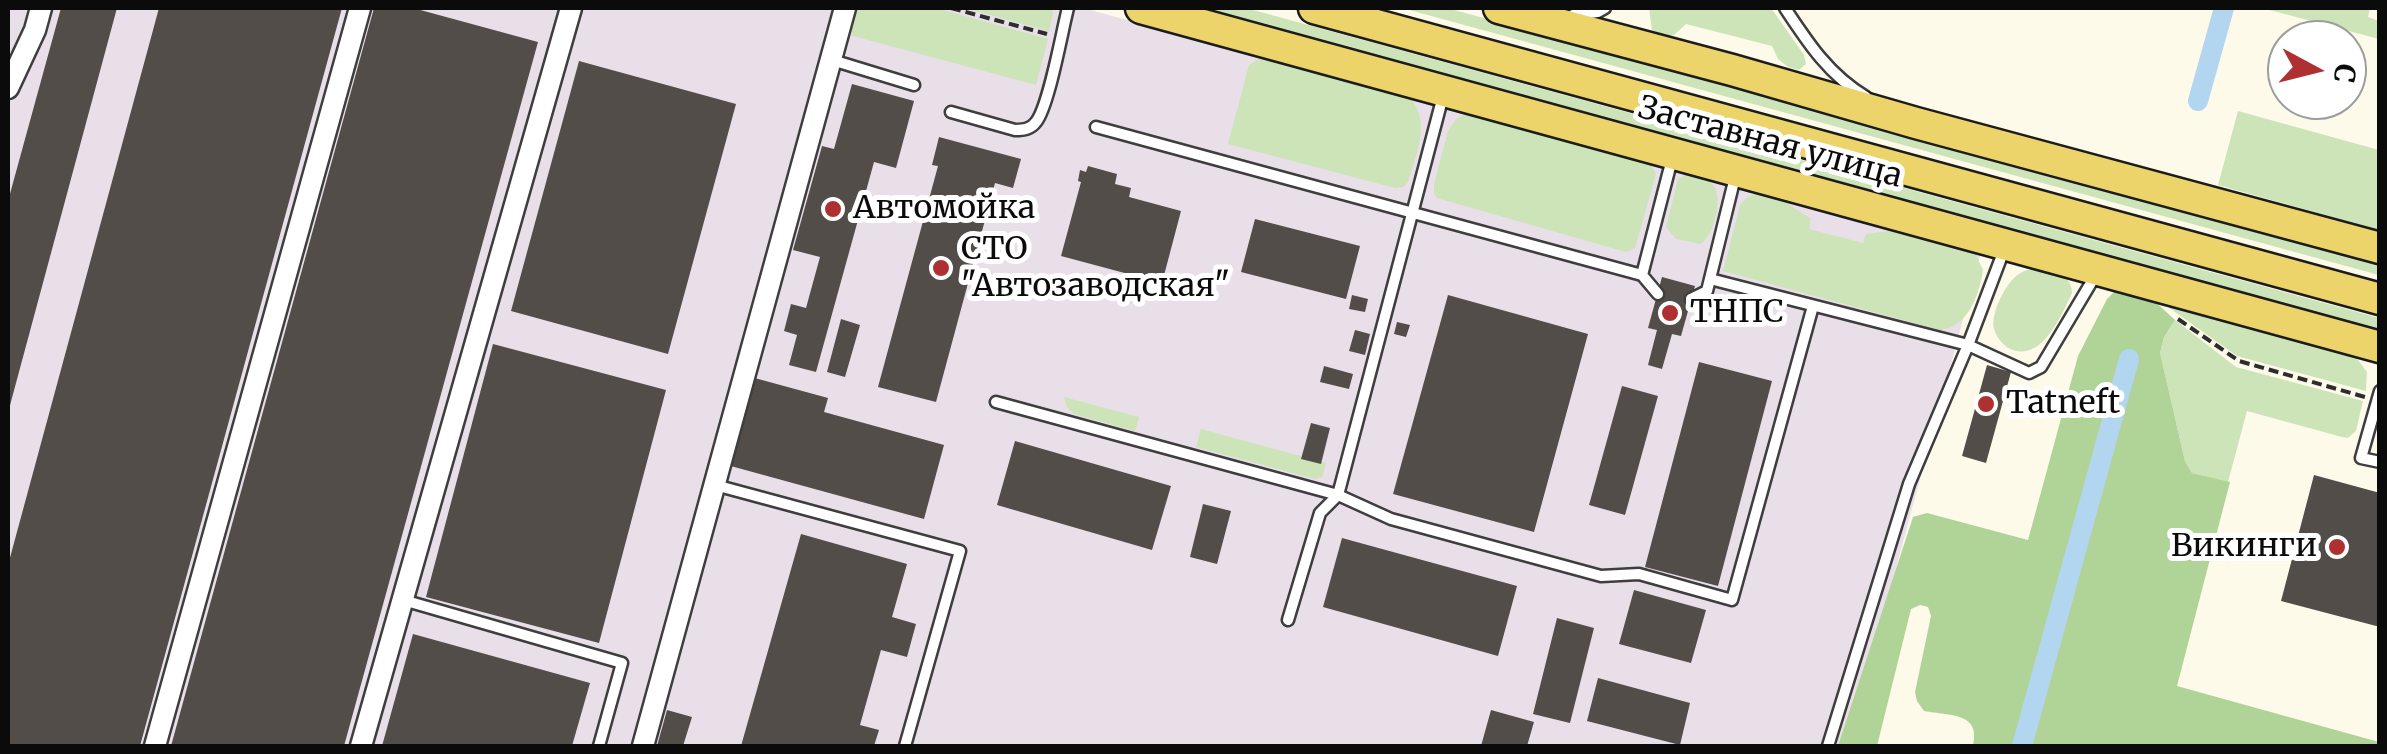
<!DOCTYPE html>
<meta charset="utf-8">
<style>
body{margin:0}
#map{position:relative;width:2387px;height:754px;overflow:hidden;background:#fdfaea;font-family:Merriweather,serif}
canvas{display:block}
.frame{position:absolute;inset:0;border:10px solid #0b0b0b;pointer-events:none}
.north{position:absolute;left:2267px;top:20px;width:100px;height:100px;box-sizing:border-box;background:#fff;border:2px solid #9d9d9d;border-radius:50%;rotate:97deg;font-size:28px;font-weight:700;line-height:40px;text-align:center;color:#0b0b0b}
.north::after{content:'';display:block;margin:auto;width:35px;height:45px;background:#ae3030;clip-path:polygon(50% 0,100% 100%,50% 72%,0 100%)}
</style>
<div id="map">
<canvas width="2387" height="754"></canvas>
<div class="frame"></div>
<div class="north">С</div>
</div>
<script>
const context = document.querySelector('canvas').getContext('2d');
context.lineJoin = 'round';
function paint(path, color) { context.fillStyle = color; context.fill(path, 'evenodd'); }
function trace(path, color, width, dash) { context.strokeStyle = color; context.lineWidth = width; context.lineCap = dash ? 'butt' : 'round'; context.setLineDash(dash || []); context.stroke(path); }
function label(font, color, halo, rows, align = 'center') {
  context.font = font + ' Merriweather,serif'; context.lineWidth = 10; context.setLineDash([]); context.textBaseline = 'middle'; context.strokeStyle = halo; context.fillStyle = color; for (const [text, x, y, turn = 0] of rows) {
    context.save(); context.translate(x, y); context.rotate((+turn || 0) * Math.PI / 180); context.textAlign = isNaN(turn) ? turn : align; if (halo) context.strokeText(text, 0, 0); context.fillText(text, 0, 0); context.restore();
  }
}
const industrial = new Path2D(`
 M8 8H1083L1981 253 1848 746H8Z`);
const green = new Path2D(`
 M854 8H936L1048 39 1036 85 853 36 849 29Z
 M964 8H1051L1053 13 1049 31Z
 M1201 8H1246L2379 318V331Z
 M1402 8H1447L2379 263V275Z
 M1649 8H1771L1804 55 1806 64 1799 70 1788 67 1778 59 1772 46 1686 24 1674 35 1666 36 1652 30Z
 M2262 8H2370L2368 17 2379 21V39Z
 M1260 58H1269L1409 97C1432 120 1416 155 1408 182L1403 187 1395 188 1228 144 1249 65Z
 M2238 111 2379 150V230L2218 185Z
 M1468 113 1646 161 1651 165 1656 174 1635 248 1626 252 1437 198 1434 194V184L1448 131 1456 119Z
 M1685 175C1693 176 1704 177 1710 182 1726 193 1714 235 1701 244L1676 239 1666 227 1678 179Z
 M1763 193 1778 197 1811 219 1809 229 1863 243 1866 234 1897 230 1974 251 1983 270C1979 296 1968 327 1940 330L1723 271 1740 205C1747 196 1753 194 1763 193Z
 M2034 269C2051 270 2072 273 2072 293 2061 316 2041 365 2008 348 2002 344 1996 336 1994 329 1990 314 2006 282 2019 274 2025 270 2027 270 2034 269Z
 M2161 302 2355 356 2367 372 2366 391 2237 356Z
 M2175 320 2236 367 2363 401 2356 431 2348 438 2342 437 2247 411 2228 482 2192 473 2185 461 2160 353 2164 337Z
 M1064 397 1139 417 1135 431 1074 414 1066 406Z
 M1201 429 1326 463 1322 477 1315 479 1196 447Z`);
const forest = new Path2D(`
 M2118 288 2151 298 2175 320 2164 337 2160 353 2185 461 2192 473 2230 482 2177 686 2379 742V746H1973C1981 712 1950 716 1924 711L1917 701 1915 692 1931 616 1928 607 1920 605 1911 609 1877 746H1838L1913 517 1927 513 2028 540 2078 356 2107 299Z`);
const canal = new Path2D(`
 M2198 101 2224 8
 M2022 746 2129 359`);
const building = new Path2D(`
 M61 8H117L9 409 8 201Z
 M159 8H342L140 746H8V565Z
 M374 8H413L538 42 344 746H171Z
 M579 61 736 104 668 354 511 311Z
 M852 84 914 101 896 168 874 162 816 372 789 365 797 335 784 331 791 304 806 308 820 257 793 250 822 146 834 149Z
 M939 137 1021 159 1013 188 995 183 936 402 878 387 938 166 932 165Z
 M1088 166 1117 174 1115 184 1131 188 1129 197 1181 211 1162 283 1061 256 1081 182 1078 181 1080 170 1086 172Z
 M1255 219 1360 246 1346 299 1241 272Z
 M1662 277 1695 286 1681 336 1672 334 1662 369 1648 365 1657 330 1648 328Z
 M1352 295 1368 299 1365 312 1349 309Z
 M1448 295 1588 334 1534 532 1393 494Z
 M841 319 860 325 845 377 827 372Z
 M1397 322 1410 325 1406 337 1394 334Z
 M1355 330 1370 334 1365 355 1349 351Z
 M493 344 666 390 599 643 426 597Z
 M1699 362 1772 381 1718 586 1645 567Z
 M1987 365 2011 372 1986 463 1962 456Z
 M1324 366 1353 374 1349 389 1320 382Z
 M751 377 828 398 824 412 944 445 924 519 727 465Z
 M1622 386 1658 396 1625 515 1589 505Z
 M1311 423 1330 428 1321 464 1301 459Z
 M1015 441 1171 486 1152 550 997 505Z
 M2314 475 2380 493V627L2281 601Z
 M1203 504 1231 511 1217 564 1190 557Z
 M801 534 907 564 892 617 916 624 907 657 881 650 860 725 879 730 874 746H741Z
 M1342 538 1517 586 1498 656 1323 607Z
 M1634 590 1706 610 1691 663 1619 644Z
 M1557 618 1594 628 1570 723 1533 714Z
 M413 634 590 683 572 746H382Z
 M1598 678 1690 703 1680 745 1587 721Z
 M667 710 692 717 683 746H657Z
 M1491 710 1534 722 1527 746H1481Z`);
const path = new Path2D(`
 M951 8 1047 34
 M2178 319 2239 361 2365 397`);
const service = new Path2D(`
 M1785 8C1808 43 1829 75 1866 97
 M1573 15 1598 12 1605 8
 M832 60 914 85
 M951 112 1015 130C1024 130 1031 129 1036 122 1049 106 1062 31 1068 8
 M1096 127 1642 275
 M2004 250 1968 345 2029 373 2041 367 2098 271
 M1710 279 1968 345 1909 484 1828 746
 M1658 294 1642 275 1672 159
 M1691 299 1707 291 1736 173
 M2380 391 2361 458 2380 462
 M996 402 1338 495 1391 519 1601 576 1639 574 1732 600 1813 306
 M715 485 960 551 905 746
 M403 600 622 663 599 746
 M1288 620 1320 513 1338 495 1443 96`);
const minor = new Path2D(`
 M8 88 35 30 41 8
 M155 746 360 8
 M361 746 571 8
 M643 746 845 8`);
const primary = new Path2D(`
 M1141 8 2380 347
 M1314 8 2380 299
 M1499 8 1732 70 1916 123 2380 248`);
const markers = [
 [833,209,10,"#ae3030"],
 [941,268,10,"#ae3030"],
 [1670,313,10,"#ae3030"],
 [1986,404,10,"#ae3030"],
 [2337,547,10,"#ae3030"]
];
const streetNames = [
 ["Заставная улица",1770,143,15]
];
const poiNames = [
 ["Автомойка",853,209],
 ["СТО",961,250],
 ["\"Автозаводская\"",961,287],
 ["ТНПС",1690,313],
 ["Tatneft",2006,404],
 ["Викинги",2317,547,"right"]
];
paint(industrial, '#e9dfe9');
paint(green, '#cce4b8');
paint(forest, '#b0d398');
trace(canal, '#b3d6f0', 20);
paint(building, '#524d48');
trace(service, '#3e3e3e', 15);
trace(minor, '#3e3e3e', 25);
trace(primary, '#1c1c1c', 35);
trace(path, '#2d2d2d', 4, [10, 5]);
trace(service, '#fff', 10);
trace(minor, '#fff', 20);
trace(primary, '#ecd46b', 30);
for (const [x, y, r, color] of markers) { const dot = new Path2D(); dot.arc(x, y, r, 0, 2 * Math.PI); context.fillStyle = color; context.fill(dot); trace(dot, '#fff', 4); }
label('32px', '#0b0b0b', '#fff', streetNames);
label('32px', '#0b0b0b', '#fff', poiNames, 'left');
</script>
